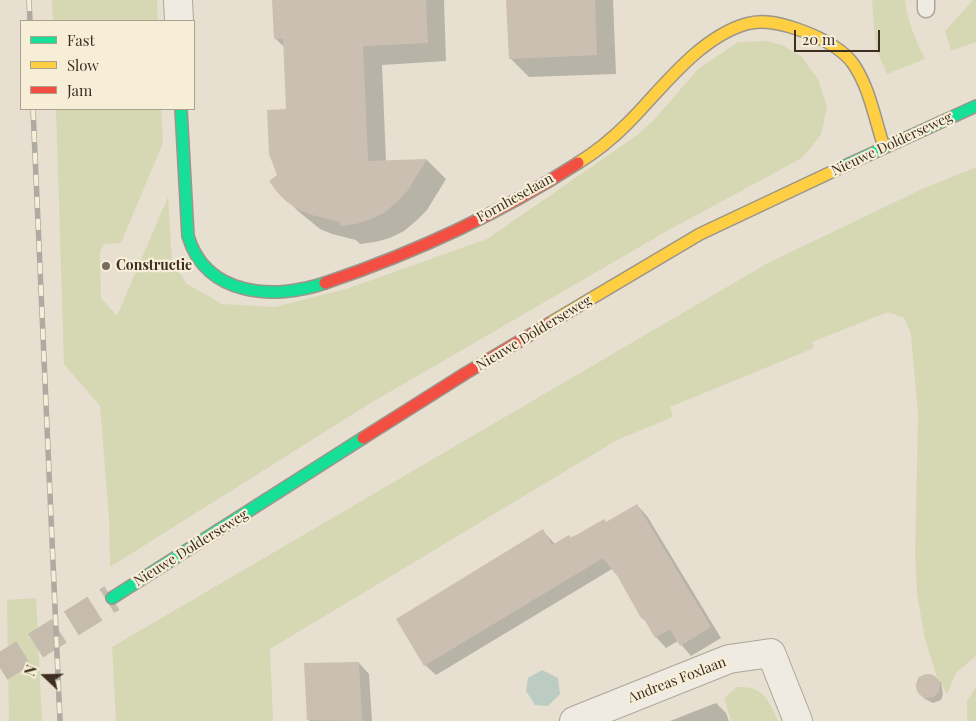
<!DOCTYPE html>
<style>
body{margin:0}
#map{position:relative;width:976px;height:721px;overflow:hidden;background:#e7e0d1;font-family:"Playfair Display",serif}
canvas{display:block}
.legend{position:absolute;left:20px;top:20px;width:175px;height:90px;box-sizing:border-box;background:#f7eed8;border:1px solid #ada18e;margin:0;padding:6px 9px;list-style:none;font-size:15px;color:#3d2e20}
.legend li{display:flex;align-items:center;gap:10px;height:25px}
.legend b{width:25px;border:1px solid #ada18e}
.north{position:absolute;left:20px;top:651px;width:50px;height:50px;-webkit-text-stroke:4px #f7eed8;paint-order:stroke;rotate:291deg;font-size:14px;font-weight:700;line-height:20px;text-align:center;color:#3d2e20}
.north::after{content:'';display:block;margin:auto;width:18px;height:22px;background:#3d2e20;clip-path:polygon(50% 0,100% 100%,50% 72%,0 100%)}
.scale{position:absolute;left:794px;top:30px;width:86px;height:22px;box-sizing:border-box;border:2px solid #3d2e20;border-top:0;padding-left:6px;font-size:15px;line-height:18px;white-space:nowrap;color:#3d2e20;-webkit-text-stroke:4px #f7eed8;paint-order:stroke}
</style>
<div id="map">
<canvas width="976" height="721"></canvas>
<ul class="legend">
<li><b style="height:6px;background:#16e098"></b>Fast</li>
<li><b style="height:6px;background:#ffcf43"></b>Slow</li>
<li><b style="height:6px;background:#f24e42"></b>Jam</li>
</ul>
<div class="north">N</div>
<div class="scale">20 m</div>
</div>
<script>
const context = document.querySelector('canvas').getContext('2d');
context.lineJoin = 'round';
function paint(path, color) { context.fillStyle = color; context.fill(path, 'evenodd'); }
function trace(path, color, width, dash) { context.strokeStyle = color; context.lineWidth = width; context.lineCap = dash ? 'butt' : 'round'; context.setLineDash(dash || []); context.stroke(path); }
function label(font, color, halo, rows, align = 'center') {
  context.font = font + ' "Playfair Display",serif'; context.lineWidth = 4.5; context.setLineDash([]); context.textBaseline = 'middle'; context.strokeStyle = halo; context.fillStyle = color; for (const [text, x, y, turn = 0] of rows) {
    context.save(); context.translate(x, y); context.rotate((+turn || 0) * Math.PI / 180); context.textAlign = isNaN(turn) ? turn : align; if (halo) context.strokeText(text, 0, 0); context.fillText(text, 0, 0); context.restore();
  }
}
const green = new Path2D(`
 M52 0H157L158 21H53Z
 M872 0H905C907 21 916 40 925 59L887 74 876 49Z
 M973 0H976V42L951 51 945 31Z
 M767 41 782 45 802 57 818 79 827 107 821 135 802 158 667 231 369 404 110 567 109 518 100 406 64 364 56 109H161L163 143 121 243 104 244 100 252 101 298 117 316 168 197 172 262 187 284 222 304 275 307 349 288 487 239 636 136 653 121 698 69 738 42Z
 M976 167V656L956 673 947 694 937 677 925 639 917 594 915 556 918 415 911 334 904 318 888 312 812 342 814 348 670 407 673 417 617 440 270 649 273 721H116L112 647 768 263 920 190Z
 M36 598 42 721H9L7 600Z
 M737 687C764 686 768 699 778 721H731L724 698Z
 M976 687V721H967V701Z`);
const water = new Path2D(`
 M542 670 558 678 560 694 548 706 535 705 526 691 528 678Z`);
const shadow = new Path2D(`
 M274 0H444L446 61 382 65 386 162 427 160 446 179 427 210 416 221 404 231 390 238 375 242 360 244 356 240 332 234 320 229 298 211 278 191 287 110 285 48 275 38Z
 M508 0H619H613L616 74 529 77 510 58Z
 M637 505 647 516 721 638 691 656 678 641 666 648 656 637 648 623 642 618 619 576 612 569 436 675 425 665 543 531 555 544 606 523Z
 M359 663 369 674 372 721H309L305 665Z
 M928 674 936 678 941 683 943 694 941 700 933 703 925 699 919 693 916 686 919 677Z
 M716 703 726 713 729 721H670Z`);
const building = new Path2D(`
 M272 0H426L428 43 363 46 368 161 427 159 408 190 397 202 385 212 371 219 356 224 340 226V222L312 215 299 210 287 202 277 192 269 181 277 175 269 154 267 110 286 109 283 38 274 39Z
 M506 0H595L597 55 509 59Z
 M637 504 711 627 680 646 670 629 655 638 643 617 641 618 618 577 603 558 424 666 396 619 543 529 552 545 569 535 571 538 604 519 606 522Z
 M359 662 362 721 307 720 304 663Z
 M916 686a12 12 0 1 1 24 0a12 12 0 1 1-24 0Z`);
const primaryTunnel = new Path2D(`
 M0 668 112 598`);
const lane = new Path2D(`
 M926 9V0`);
const street = new Path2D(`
 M178 0 179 21
 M574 721 729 659 771 653 798 721`);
const fast = new Path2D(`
 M181 109 188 236C206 297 275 300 325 283
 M840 168 976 106
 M112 598 363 438`);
const slow = new Path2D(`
 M578 163C596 152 613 138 628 123 661 90 698 38 746 24 763 19 780 23 797 29 817 36 842 47 854 65 870 89 875 120 884 147
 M550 323 700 234 840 168`);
const jam = new Path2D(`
 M325 283C414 253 499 214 578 163
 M363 438 466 373 550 323`);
const rail = new Path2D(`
 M29 0 30 21
 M33 109 60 721`);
const markers = [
 [106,266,5,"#786c5e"]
];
const streetNames = [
 ["Nieuwe Dolderseweg",892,144,-25],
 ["Fornheselaan",515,198,-29],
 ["Nieuwe Dolderseweg",534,333,-31],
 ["Nieuwe Dolderseweg",191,548,-32],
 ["Andreas Foxlaan",677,680,-21]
];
const poiNames = [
 ["Constructie",116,266]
];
paint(green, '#d6d7b3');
paint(water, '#bcccc2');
paint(shadow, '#0003');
paint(building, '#cbbfb2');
trace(primaryTunnel, '#c5bcae', 28, [28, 14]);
trace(lane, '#ada599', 19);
trace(street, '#ada599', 30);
trace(fast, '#9c958a', 14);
trace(slow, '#9c958a', 14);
trace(jam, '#9c958a', 14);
trace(lane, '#efebe3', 16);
trace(street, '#efebe3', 28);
trace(fast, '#16e098', 11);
trace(slow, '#ffcf43', 11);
trace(jam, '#f24e42', 11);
trace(rail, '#afaaa2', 5.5);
trace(rail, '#f7eed8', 4, [11]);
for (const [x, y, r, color] of markers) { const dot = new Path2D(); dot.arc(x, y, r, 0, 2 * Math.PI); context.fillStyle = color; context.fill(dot); trace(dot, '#f7eed8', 2); }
label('14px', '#3d2e20', '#f7eed8', streetNames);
label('bold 14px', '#3d2e20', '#f7eed8', poiNames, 'left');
</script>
